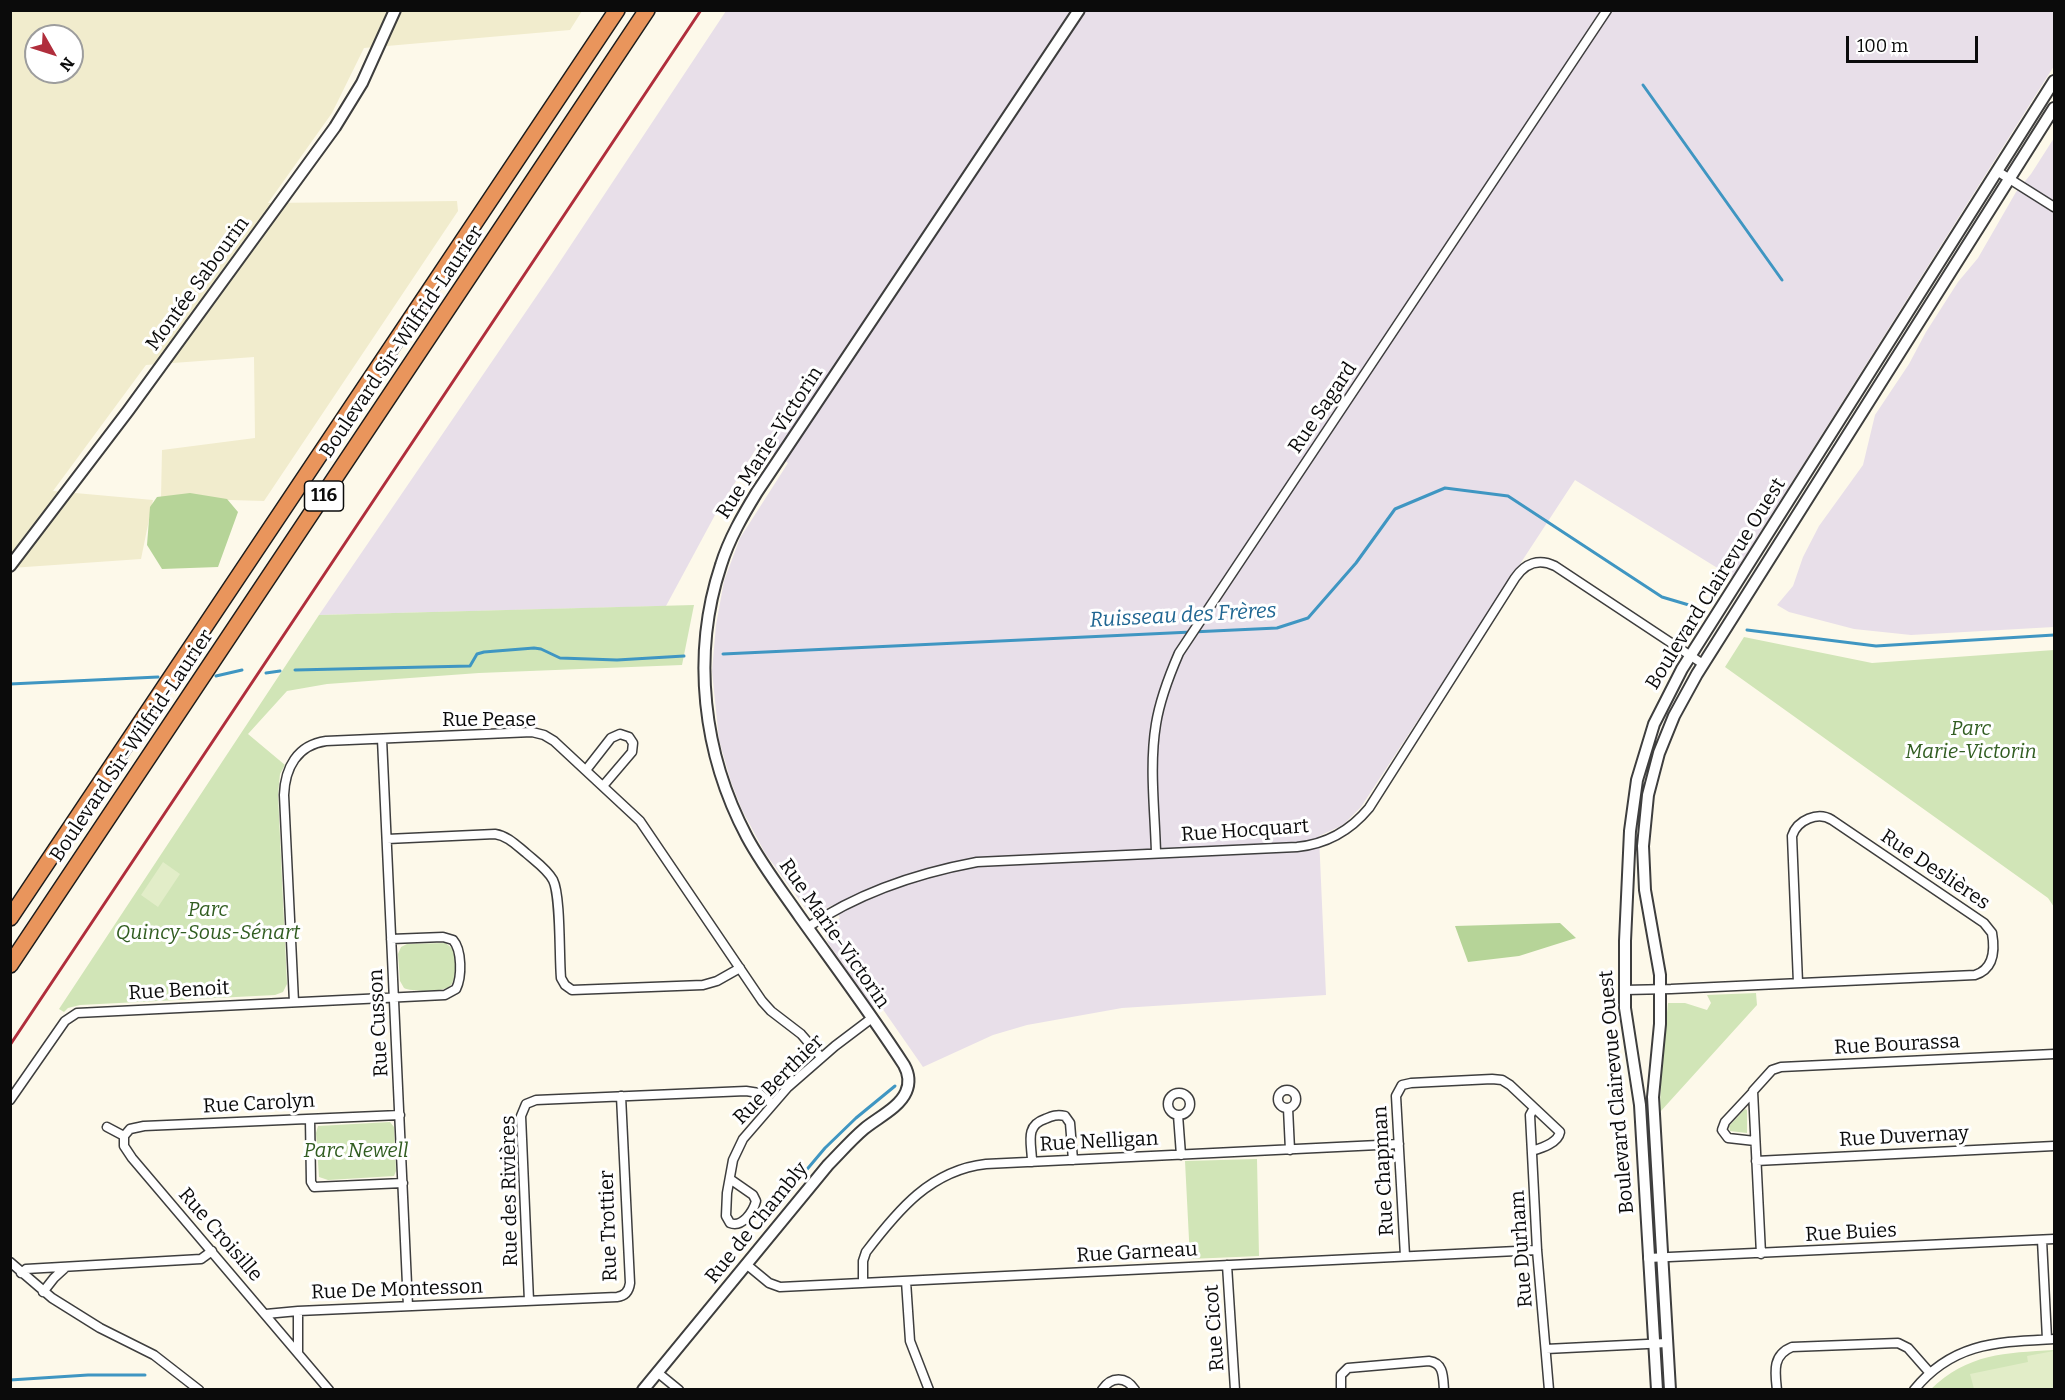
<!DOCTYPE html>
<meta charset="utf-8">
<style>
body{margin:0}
#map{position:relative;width:2065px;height:1400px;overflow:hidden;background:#fdf9ea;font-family:Bitter,serif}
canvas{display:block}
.frame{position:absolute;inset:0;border:12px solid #0b0b0b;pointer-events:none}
.north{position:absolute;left:24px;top:24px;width:60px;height:60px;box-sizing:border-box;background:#fff;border:2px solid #9d9d9d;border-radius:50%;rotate:129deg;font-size:16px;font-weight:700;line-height:24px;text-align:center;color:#0b0b0b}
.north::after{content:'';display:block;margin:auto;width:21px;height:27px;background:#b02e3c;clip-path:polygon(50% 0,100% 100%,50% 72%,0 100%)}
.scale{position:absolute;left:1846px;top:36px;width:132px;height:27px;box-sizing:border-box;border:3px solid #0b0b0b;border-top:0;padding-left:8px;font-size:18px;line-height:21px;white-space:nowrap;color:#0b0b0b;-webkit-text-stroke:4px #fff;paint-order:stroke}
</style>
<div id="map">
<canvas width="2065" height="1400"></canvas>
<div class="frame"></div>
<div class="north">N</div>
<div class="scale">100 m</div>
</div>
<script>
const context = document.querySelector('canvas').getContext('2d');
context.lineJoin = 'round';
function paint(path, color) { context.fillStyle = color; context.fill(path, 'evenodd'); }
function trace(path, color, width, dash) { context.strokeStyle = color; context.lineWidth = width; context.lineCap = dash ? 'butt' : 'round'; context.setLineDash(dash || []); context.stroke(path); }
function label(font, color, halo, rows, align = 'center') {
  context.font = font + ' Bitter,serif'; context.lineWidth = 6; context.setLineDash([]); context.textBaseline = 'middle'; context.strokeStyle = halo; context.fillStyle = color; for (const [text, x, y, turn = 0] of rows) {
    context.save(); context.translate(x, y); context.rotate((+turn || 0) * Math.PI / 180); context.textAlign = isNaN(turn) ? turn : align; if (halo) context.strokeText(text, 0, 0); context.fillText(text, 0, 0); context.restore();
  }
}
const industrial = new Path2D(`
 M726 11H2054V66L1732 577 1575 480 1361 807 1343 825 1319 836 1326 995 1122 1008 1027 1025 993 1035 923 1067 882 1008 877 1006 873 1007 828 943 825 935 826 929 829 924 840 918 833 905 820 911 806 909 765 853 742 810 731 782 719 740 712 671 716 625 724 581 740 538 788 463 759 444 715 515 666 606 319 615 553 272Z
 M2054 138V627L1911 635 1854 629 1789 612 1777 605 1793 586 1803 557 1819 526 1863 465 1875 415 1909 364 1926 332 1958 282 1978 258 2016 192 2031 174Z`);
const farmland = new Path2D(`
 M11 11H582L570 30 364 48 332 113 268 203 457 201 458 211 264 501 161 498 162 450 255 438 254 357 146 365 53 491 153 500 141 559 11 568ZM36 36H72V72H36Z`);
const green = new Path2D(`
 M694 605 682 665 479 673 327 684 287 691 248 734 285 765 280 774 278 795 287 984 283 992 275 995 80 1005 68 1008 64 1012 59 1009 319 615Z
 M1744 637 1872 663 2054 650V907L2048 898 1725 667Z
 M445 943C448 945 450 946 452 949 456 957 457 980 450 986 444 992 412 992 404 988L400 981 398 954 401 947 407 944Z
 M1756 993 1757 1005 1660 1112 1661 1074 1668 1003H1685L1707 1010 1711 1003 1707 995Z
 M1745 1109 1747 1110V1133L1730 1131 1729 1126Z
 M390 1122 394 1127 396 1171 394 1176 328 1180 319 1177 316 1133 318 1126Z
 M1257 1159 1259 1256 1190 1259 1185 1161Z
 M2054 1350V1389L1930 1390C1968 1353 2005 1353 2054 1350Z`);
const forest = new Path2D(`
 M190 493 227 499 238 512 218 567 162 569 147 545 150 507 157 497Z
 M1560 923 1576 938 1519 956 1468 962 1455 926Z`);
const pitch = new Path2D(`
 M163 862 180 874 158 907 141 895Z
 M2054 1351V1389H1974L1970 1374 2028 1362 2027 1356Z`);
const stream = new Path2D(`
 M1643 85 1782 280
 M1747 630 1876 646 2054 635
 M723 654 1277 628 1308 618 1356 563 1395 509 1445 488 1508 496 1662 597 1699 608
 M295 670 470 666 477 654 484 652 534 648 541 649 560 658 617 660 684 656
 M266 673 280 671
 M216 676 242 670
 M10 684 158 677
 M760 1225 825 1148 856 1118 895 1086
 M10 1380 88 1375H145`);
const minor = new Path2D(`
 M1997 171 2054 207
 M382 739 408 1306
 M586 770 611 738 620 734 629 737 633 743 632 752 603 786
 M387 839 495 834C508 836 516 845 526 853 535 861 547 869 553 880 561 896 559 956 561 978L565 985 572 990 703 985 717 981 740 968
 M1156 853C1155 811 1149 766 1156 724 1160 699 1169 676 1179 653L1607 10
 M808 927C858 893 918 873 977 862L1297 847C1327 844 1350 831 1369 808L1515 578C1525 563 1539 558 1555 566L1703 664
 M1624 990 1671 989 1975 975C1994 969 1995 950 1992 933L1984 923 1832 820C1818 811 1797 820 1792 836L1798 983
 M294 1002 284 795C285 768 297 745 326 741L532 732 544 735 554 741 640 821 762 1001 771 1011 801 1034 821 1057
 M1278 1099a9 9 0 1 1 18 0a9 9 0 1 1-18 0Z
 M1753 1092 1725 1122 1722 1130 1728 1138 1755 1141
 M1168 1104a11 11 0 1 1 22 0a11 11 0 1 1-22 0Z
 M10 1100 65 1021 77 1013 445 995 456 989C462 977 462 950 453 940L443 937 391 939
 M1288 1108 1290 1150
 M1534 1108 1530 1115 1537 1250 1549 1390
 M1178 1115 1181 1155
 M310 1119 311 1182 314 1187 403 1183
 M107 1127 124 1136
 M124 1136V1146L132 1158 329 1390
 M124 1136 130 1129 144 1126 400 1115
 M1756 1161 2054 1146
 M1032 1162C1032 1144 1024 1126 1045 1119 1052 1116 1057 1114 1065 1116L1070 1123 1073 1160
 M730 1179 753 1195 756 1201C753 1212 742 1228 730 1223L726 1216 727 1193 733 1160 743 1139 788 1087 835 1046 872 1018
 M2042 1240 2047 1339
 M1761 1254 1753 1091 1772 1070 1781 1067 2054 1054
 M1405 1256 1396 1096 1402 1085 1411 1083 1492 1079 1502 1080 1510 1085 1560 1132C1558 1143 1542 1148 1532 1151
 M1648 1258 2054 1239
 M10 1262 52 1298 100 1328 154 1355 199 1390
 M746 1264 769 1283 780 1287 1537 1250
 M1227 1265 1235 1390
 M21 1273 26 1269 201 1259 212 1251
 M906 1281 910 1341 929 1390
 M863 1283V1261L866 1252C898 1210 931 1170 986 1164L1399 1144
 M43 1292 54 1278 66 1267
 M529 1301 521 1116 526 1104 536 1100 746 1091 759 1093 772 1104
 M298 1311V1352
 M266 1314 298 1311 617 1297C625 1296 629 1291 630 1283L621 1096
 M1546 1349 1667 1343
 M657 1372 679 1390
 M1102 1390C1111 1376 1126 1376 1135 1390
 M1341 1390V1375L1348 1368 1429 1361C1444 1363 1443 1377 1444 1390
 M1777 1390C1775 1372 1772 1355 1792 1347L1898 1343 1908 1348 1930 1373
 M1914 1390C1953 1342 1998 1342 2054 1339`);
const tertiary = new Path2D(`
 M10 566 128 411 335 127 362 83 395 10
 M643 1390 828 1165C840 1153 851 1140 864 1129 877 1118 899 1108 906 1092 910 1083 909 1074 904 1065 871 1014 835 966 800 917 782 891 762 865 747 837 703 754 691 655 721 565 729 539 743 515 757 492L1079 10
 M1657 1390 1640 1105 1625 1008V941L1630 831 1637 780 1654 724 1682 669 2054 81
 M1670 1390 1653 1097 1660 1024V975L1645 890 1643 846 1648 795 1659 753 1674 716 1697 674 2054 108`);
const motorway = new Path2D(`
 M10 918 617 10
 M10 965 647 10`);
const rail = new Path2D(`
 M10 1045 701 10`);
const shields = [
 [324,496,39]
];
const shieldNames = [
 ["116",324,496]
];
const streetNames = [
 ["Montée Sabourin",198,284,-54],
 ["Boulevard Sir-Wilfrid-Laurier",402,342,-56],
 ["Rue Sagard",1323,408,-56],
 ["Rue Marie-Victorin",770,443,-57],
 ["Boulevard Clairevue Ouest",1716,584,-58],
 ["Rue Pease",489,720],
 ["Boulevard Sir-Wilfrid-Laurier",132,746,-56],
 ["Rue Hocquart",1245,831,-4],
 ["Rue Deslières",1935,870,34],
 ["Rue Marie-Victorin",834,934,55],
 ["Rue Benoit",179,991,-3],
 ["Rue Cusson",379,1023,-93],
 ["Rue Bourassa",1897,1045,-3],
 ["Rue Berthier",779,1080,-45],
 ["Boulevard Clairevue Ouest",1617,1092,-95],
 ["Rue Carolyn",259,1104,-3],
 ["Rue Duvernay",1904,1137,-3],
 ["Rue Nelligan",1099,1142,-3],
 ["Rue Chapman",1384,1171,-93],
 ["Rue des Rivières",510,1191,-91],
 ["Rue de Chambly",757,1223,-51],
 ["Rue Trottier",609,1226,-92],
 ["Rue Buies",1851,1233,-3],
 ["Rue Croisille",220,1235,49],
 ["Rue Durham",1522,1249,-94],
 ["Rue Garneau",1137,1253,-3],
 ["Rue De Montesson",397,1290,-2],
 ["Rue Cicot",1215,1328,-94]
];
const parkNames = [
 ["Parc",1971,729],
 ["Marie-Victorin",1971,752],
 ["Parc",208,910],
 ["Quincy-Sous-Sénart",208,933],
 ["Parc Newell",356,1151]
];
const waterNames = [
 ["Ruisseau des Frères",1183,616,-3]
];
paint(industrial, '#e8dfe9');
paint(farmland, '#f1eccd');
paint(green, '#d1e5b7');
paint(forest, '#b6d498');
paint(pitch, '#e2edc8');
trace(stream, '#3f96c2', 3);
trace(minor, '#3e3e3e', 11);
trace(tertiary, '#3e3e3e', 14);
trace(motorway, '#1c1c1c', 18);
trace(minor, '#fff', 8);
trace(tertiary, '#fff', 10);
trace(motorway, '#e9955c', 15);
trace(rail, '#b02e3c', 3);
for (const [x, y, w] of shields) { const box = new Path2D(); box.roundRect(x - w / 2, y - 15, w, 30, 4.5); context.fillStyle = '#fff'; context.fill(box); trace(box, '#0b0b0b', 1.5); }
label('bold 18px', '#0b0b0b', null, shieldNames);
label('20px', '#0b0b0b', '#fff', streetNames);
label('italic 20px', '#315d21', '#fff', parkNames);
label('italic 21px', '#1f6692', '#fff', waterNames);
</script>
